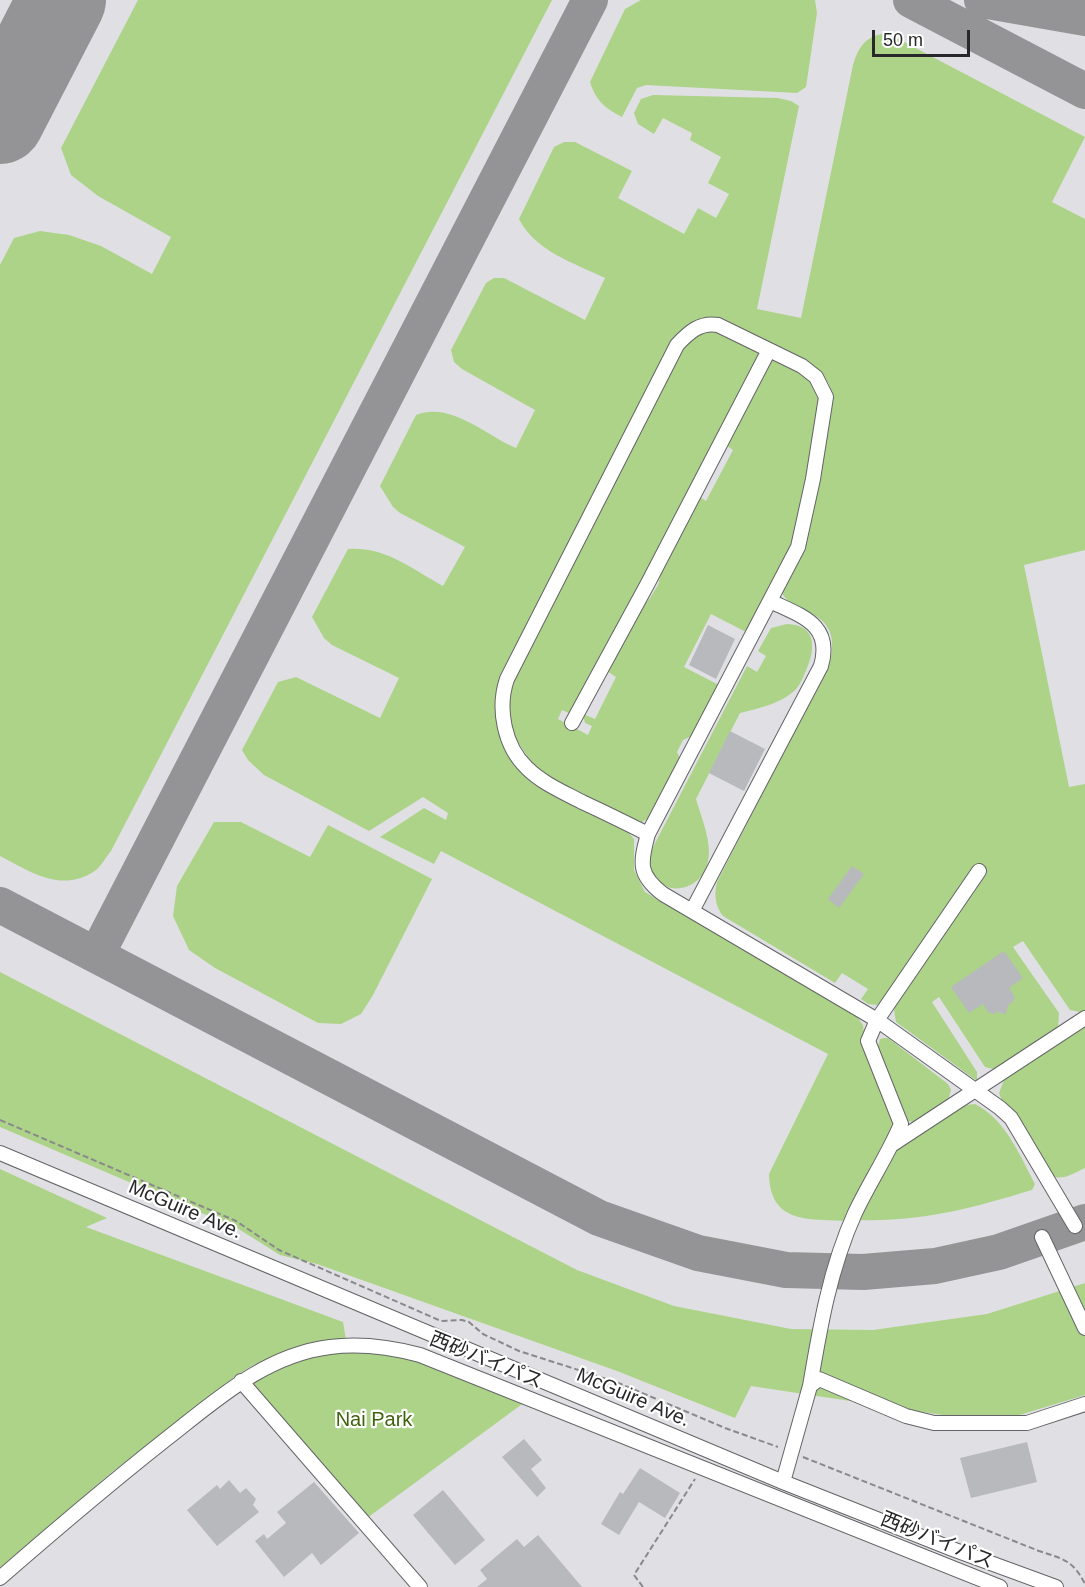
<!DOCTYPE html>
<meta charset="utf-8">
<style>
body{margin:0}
#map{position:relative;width:1085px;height:1587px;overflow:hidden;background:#e0e0e4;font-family:Helvetica,sans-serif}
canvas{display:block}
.scale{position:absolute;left:872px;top:30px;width:98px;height:27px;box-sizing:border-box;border:3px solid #28282a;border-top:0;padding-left:8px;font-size:18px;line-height:21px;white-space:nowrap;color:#28282a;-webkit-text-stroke:4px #fff;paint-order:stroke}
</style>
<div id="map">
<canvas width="1085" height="1587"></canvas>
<div class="scale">50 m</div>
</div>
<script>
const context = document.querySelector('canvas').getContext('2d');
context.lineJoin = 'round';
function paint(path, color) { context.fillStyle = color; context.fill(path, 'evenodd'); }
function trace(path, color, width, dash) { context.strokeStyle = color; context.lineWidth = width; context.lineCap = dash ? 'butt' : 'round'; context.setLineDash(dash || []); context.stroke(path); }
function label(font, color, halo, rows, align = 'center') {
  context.font = font + ' Helvetica,"Noto Sans JP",sans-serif'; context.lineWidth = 4.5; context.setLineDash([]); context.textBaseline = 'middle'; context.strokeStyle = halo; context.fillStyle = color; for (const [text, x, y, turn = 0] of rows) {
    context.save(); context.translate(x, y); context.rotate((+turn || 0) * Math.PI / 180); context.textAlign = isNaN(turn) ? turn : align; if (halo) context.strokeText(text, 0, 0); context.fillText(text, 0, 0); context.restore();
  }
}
const green = new Path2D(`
 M138 0H552L111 851C106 857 102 865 96 870 62 894 31 872 0 856V265L14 238 40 231 69 235 101 246 152 274 171 237 98 196 71 175 61 148Z
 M641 0H815L817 13 806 87 797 93 646 85 637 88 622 117C605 108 596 101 590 82L625 9Z
 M887 33 1085 137 1052 202 1085 219V550L1024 565 1069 787 1085 784V1013L1070 1010 1023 941 1013 947 1059 1013 1058 1030 997 1070 985 1067 939 997 932 1002 977 1072V1081L896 1022 894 1010 896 1004 986 873 977 866 883 1000 877 1005 868 1004 861 999 868 989 842 973 835 983 723 916C715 906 714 894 717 882L830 662C844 606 790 616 782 592L830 398 829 384 815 367 722 318C701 317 689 321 676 337L501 673 496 693 495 715 509 756 520 770 532 783 628 832 634 839V870L645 892 857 1017 863 1025 864 1035 893 1120 894 1129 844 1221C807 1219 770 1223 769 1174L828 1054 441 851 434 864 380 837 424 808 446 820 448 813 423 797 369 831 264 775 248 760 242 750 278 682 296 677 380 718 399 678 332 645 324 638 312 617 348 549C385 546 412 569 443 586L465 547 400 513 393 507 380 486 416 415C451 401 485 435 516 448L535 410 462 369 454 362 451 350 486 283 494 278H504L585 320 605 278C574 263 535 251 519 219L554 147 564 142H575L632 171 618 198 684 234 698 208 716 218 729 194 708 183 721 157 690 140 692 133 663 118 654 134 638 124 634 113 641 99 653 95 778 98 791 101 799 106 757 309 801 318 853 65C859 45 866 36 887 33Z
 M708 328 758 351 759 355 575 712 571 714 562 710 558 719 588 735 592 726 585 723 583 714 595 719 616 677 607 671 637 612 650 598 658 585 664 561 697 495 706 501 733 450 726 445 770 360 776 358C797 370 816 377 820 403L799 518 793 543 746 632 711 614 684 667 719 685 692 736 683 740 677 752 681 761 649 818 642 822H636L551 779 535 768 512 733 508 706 512 677 686 340Z
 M787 624C819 625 815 651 805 673 802 680 799 687 793 692 777 705 759 708 740 713L696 799C701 816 709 835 709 853 707 902 640 899 651 851L747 666 757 672 766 656 758 651 771 628Z
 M214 822H241L310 857 328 825 432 879 373 995 361 1014 341 1024 318 1023 215 968 189 950 173 916 177 886Z
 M0 972 577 1270 674 1306 791 1329 873 1330 987 1314 1085 1283V1395L1013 1417H956L751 1386 735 1418 617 1371 317 1264 280 1255 237 1228 0 1127Z
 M1085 1025V1168C1074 1173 1063 1181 1052 1176L1018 1116 1002 1101 999 1093 1004 1080Z
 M884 1038H888L948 1084 951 1090 947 1104 917 1123 904 1120 877 1050 880 1039Z
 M975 1104C1006 1120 1019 1154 1035 1184L1032 1190C972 1208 923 1222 858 1220L894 1152 966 1105Z
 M0 1169 107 1218 86 1227 343 1322 346 1340 305 1345 255 1364 237 1375 112 1472 0 1568Z
 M389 1347 529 1399 363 1521 241 1381 294 1357Z`);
const taxiway = new Path2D(`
 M911 0 1085 91
 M982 0 1085 18
 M0 905 599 1218 698 1253 786 1270 863 1272 935 1266 999 1252 1085 1222
 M97 954 590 0`);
const runway = new Path2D(`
 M0 120 62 0`);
const building = new Path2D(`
 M708 625 735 639 716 679 689 665Z
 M730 731 765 749 744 791 709 773Z
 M852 866 864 874 839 908 828 899Z
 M1004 951 1023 978 1009 988 1015 997 1013 1002 1008 1005 1006 1014 997 1012 994 1014 988 1012 983 1004 969 1013 951 987Z
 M524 1439 542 1460 531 1469 546 1488 537 1497 502 1457Z
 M1027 1442 1037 1482 971 1498 960 1458Z
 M640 1468 680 1493 665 1518 639 1502 619 1535 601 1524 620 1492 623 1494Z
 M229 1480 240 1493 246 1488 256 1499 253 1505 259 1512 217 1546 187 1510 217 1485 220 1489Z
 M314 1482 359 1533 321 1565 312 1553 284 1577 255 1541 264 1534 267 1539 286 1523 277 1512Z
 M443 1490 485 1540 455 1565 413 1515Z
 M538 1535 582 1587H477L487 1579 480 1570 517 1539 524 1547Z`);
const path = new Path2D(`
 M0 1120 236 1221 279 1250 441 1321 462 1320 469 1322 483 1334 519 1351 616 1382 725 1428 778 1447
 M803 1457 1039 1551C1063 1559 1073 1560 1085 1584
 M643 1587 634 1575 695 1479`);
const minor = new Path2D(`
 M572 723 648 583 769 350
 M648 834C626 823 604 812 582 802 563 792 542 783 527 768 504 746 497 708 507 679L677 345C689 332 700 322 718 325L802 366 816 377 826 397 813 479 798 547 648 834C640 863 638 875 663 894L877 1020 1000 1108 1011 1118 1075 1226
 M692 911 821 666C833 624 801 616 770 601
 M893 1144 1085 1018
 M0 1153 783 1482 955 1550 1056 1587
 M1042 1237 1085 1328
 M241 1381 420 1587
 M810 1386C820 1327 830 1268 855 1213 869 1183 888 1155 901 1124L868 1041 877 1020 979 871
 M783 1482 810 1386 819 1379 906 1416 934 1423H1027L1085 1404
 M0 1578C54 1531 108 1485 165 1440 214 1402 264 1355 330 1347 361 1343 390 1347 420 1355L1000 1587`);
const streetNames = [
 ["McGuire Ave.",185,1210,23],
 ["西砂バイパス",486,1361,22],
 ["McGuire Ave.",633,1398,23],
 ["西砂バイパス",937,1541,22]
];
const parkNames = [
 ["Nai Park",374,1420]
];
paint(green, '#acd388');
trace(taxiway, '#949496', 36);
trace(runway, '#949496', 88);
paint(building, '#b8b9bd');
trace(minor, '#636467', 16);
trace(path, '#89898c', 2, [6, 3]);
trace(minor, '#fff', 14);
label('20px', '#28282a', '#fff', streetNames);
label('20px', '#40630d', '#fff', parkNames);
</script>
